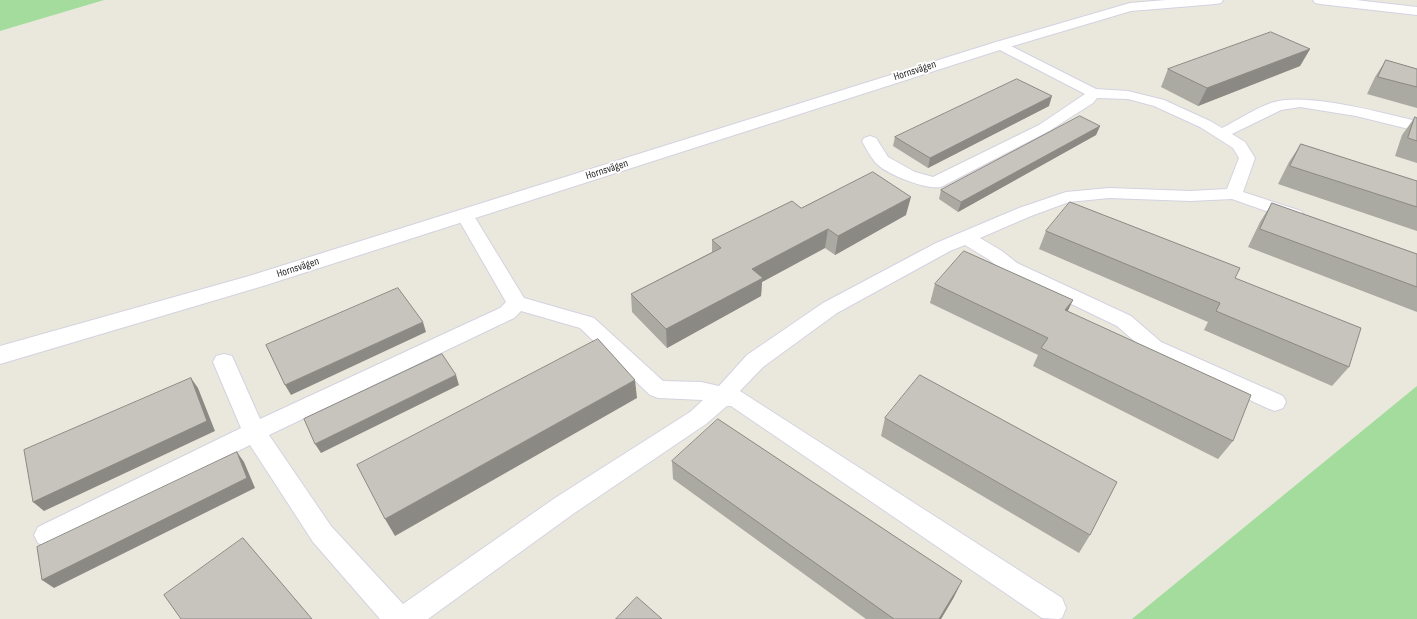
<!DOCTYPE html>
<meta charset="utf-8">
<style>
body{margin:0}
canvas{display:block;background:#eae8dc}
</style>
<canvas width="1417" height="619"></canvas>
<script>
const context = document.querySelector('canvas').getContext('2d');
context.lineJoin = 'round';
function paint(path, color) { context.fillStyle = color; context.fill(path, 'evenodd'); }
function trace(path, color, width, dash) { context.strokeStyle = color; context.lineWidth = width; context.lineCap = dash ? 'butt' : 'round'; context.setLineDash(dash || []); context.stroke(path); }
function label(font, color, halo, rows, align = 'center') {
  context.font = font + ' "Sofia Sans Condensed",sans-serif'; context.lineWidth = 4; context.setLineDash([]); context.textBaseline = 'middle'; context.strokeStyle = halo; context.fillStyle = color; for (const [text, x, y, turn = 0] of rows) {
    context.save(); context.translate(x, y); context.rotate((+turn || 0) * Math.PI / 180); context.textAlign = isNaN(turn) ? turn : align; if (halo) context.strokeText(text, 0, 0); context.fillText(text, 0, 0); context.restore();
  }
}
const green = new Path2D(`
 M0 0H104L0 31Z
 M1417 386V619H1132Z`);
const service = new Path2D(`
 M1001 41 1096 89 1128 91 1164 100 1210 121 1222 128C1238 120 1254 109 1271 103 1304 91 1382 113 1417 121V131L1356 116 1300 107 1281 110 1232 134 1245 142 1255 158 1243 192 1301 211 1304 215 1301 219 1295 220 1289 219 1232 199 1190 201 1109 198 1069 202 1031 216 980 238 1002 251 1017 263 1131 316 1161 342 1283 396 1286 402 1283 408 1275 411 1267 408 1147 352 1117 326 1003 271 988 259 965 245 950 251 837 313 763 367 740 391 1062 598 1066 608 1062 618 1058 619 1042 618 731 406H727L706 424 573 514 428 619H380L313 542 250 445 56 543 47 547 38 543 34 535 38 527 241 428 213 362 216 356 224 354 232 356 260 419 500 308 506 302 456 215 459 211 465 210 471 211 524 298 594 318 663 381 701 382 719 386 747 355 823 303 936 243 1019 208 1066 192 1109 188 1190 191 1227 189 1239 158 1233 148 1200 127 1154 106 1128 99 1097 98 1093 103 1049 131 941 187C926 190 885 174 875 162 870 156 866 148 862 141L864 138 870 136 876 138 888 157 915 172 933 177 1039 125 1085 94 996 48 994 45 996 42ZM521 311 580 328 650 395 658 398 703 400 690 412 555 498 403 604 331 526 269 435 514 318Z`);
const minor = new Path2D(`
 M1166 0H1223L1221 3 1216 4 1131 11 1006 48 263 286 0 364V346L249 276 996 42 1130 3Z`);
const tertiary = new Path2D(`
 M1313 0H1356L1417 7V15L1320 4 1315 3Z`);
const wall = new Path2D(`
 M1310 49 1300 66 1198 106 1161 87 1168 69Z
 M1386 60 1417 69V108L1367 94 1375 77Z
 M1049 106 928 168 893 146 895 137Z
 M1415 117 1417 118V163L1395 156 1402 135Z
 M1100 126 1096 135 958 212 939 199 941 190Z
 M1301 144 1417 181V231L1278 184 1289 162Z
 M1272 203 1417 254V312L1248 247 1260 222Z
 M801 208 906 215 835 255 825 248 762 282 761 296 667 348 632 312 631 294 712 252V240Z
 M1046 231 1235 278 1349 367 1332 386 1204 330 1208 322 1039 249Z
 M935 284 1073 300 1067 311 1233 441 1218 459 1033 366 1038 355 930 303Z
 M885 418 1090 535 1079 553 881 436Z
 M672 461 954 597 941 619H866L673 479Z`);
const shadedWall = new Path2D(`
 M1310 49 1300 66 1198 106 1207 88Z
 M1052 96 1049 106 928 168 930 158Z
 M1100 126 1096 135 958 212 961 202Z
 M911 197 906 215 835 255 838 236Z
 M828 229 825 248 762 282 761 296 667 348 666 329 752 269Z
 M1073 300 1064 319 1065 310Z
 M423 322 426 332 291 395 285 385Z
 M456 375 459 385 321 453 315 444Z
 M191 378 198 388 215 431 44 511 33 502Z
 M635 380 637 398 395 536 385 519Z
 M237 452 244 462 255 488 54 588 42 580Z
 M962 581 954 597 941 619H939Z`);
const building = new Path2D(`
 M1271 32 1310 49 1207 88 1168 69Z
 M1386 60 1417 69V87L1378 77Z
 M1017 79 1052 96 930 158 895 137Z
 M1080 116 1100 126 961 202 941 190Z
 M1415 117 1417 118V141L1408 138Z
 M1301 144 1417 181V207L1290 166Z
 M873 172 911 197 838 236 828 229 752 269 763 278 666 329 631 294 721 248 712 240 792 201 801 208Z
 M1070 202 1240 268 1235 278 1361 328 1349 367 1216 311 1220 303 1046 231Z
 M1272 203 1417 254V287L1260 229Z
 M964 251 1073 300 1065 310 1251 395 1233 441 1041 348 1048 338 935 284Z
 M398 288 423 322 285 385 266 345Z
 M598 339 635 380 385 519 357 465Z
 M442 354 456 375 315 444 304 419Z
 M920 375 1117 482 1090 535 885 418Z
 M191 378 207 421 33 502 24 450Z
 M718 419 962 581 939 619H894L672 461Z
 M237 452 247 478 42 580 37 547Z
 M243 538 312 619H181L164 595Z
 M637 597 662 619H616Z`);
const streetNames = [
 ["Hornsvägen",915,71,-18],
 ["Hornsvägen",607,170,-18],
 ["Hornsvägen",298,268,-18]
];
paint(green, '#a3dc9d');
trace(service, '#d3d2e1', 2);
trace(minor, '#d3d2e1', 2);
trace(tertiary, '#d3d2e1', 2);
paint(service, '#fff');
paint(minor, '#fff');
paint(tertiary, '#fff');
paint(wall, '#aaa9a2');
paint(shadedWall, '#8b8984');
paint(building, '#c6c4bc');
trace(building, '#8b8984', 1);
label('11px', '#292929', '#fff', streetNames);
</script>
